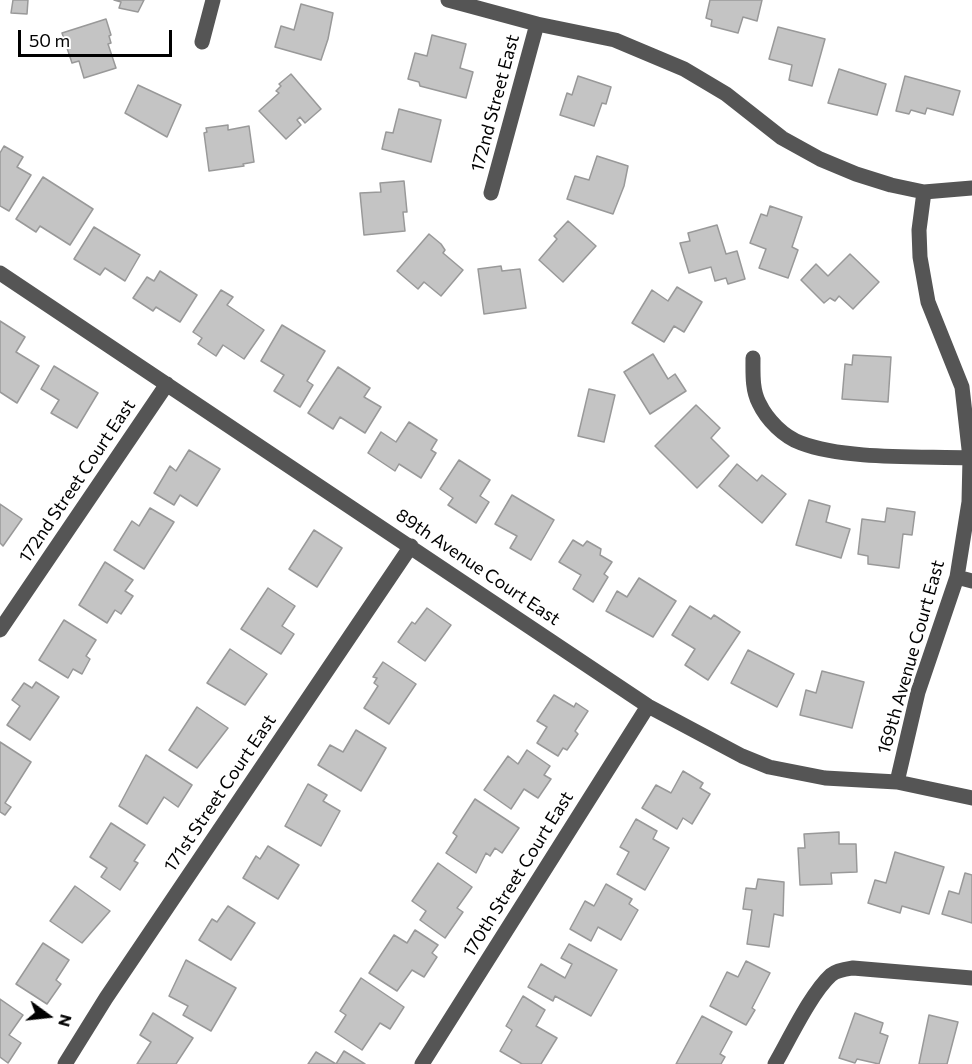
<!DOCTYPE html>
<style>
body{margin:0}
#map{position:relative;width:972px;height:1064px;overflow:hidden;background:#fff;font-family:Commissioner,sans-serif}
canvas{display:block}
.north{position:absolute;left:18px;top:986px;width:60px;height:60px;-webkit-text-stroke:4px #fff;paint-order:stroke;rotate:105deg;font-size:16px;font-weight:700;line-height:24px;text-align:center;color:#000}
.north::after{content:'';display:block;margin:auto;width:21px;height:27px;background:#000;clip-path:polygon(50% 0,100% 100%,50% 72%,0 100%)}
.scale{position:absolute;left:18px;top:30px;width:154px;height:27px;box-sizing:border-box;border:3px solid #000;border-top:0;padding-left:8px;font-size:18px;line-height:21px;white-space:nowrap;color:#000;-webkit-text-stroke:4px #fff;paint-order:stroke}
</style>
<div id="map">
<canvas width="972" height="1064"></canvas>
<div class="north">N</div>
<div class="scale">50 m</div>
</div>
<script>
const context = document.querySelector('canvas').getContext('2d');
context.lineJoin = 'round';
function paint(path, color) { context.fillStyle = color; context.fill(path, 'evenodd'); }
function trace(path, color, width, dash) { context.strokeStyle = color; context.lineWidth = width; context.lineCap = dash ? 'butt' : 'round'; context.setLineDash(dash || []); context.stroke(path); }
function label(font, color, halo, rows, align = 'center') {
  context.font = font + ' Commissioner,sans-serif'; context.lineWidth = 6; context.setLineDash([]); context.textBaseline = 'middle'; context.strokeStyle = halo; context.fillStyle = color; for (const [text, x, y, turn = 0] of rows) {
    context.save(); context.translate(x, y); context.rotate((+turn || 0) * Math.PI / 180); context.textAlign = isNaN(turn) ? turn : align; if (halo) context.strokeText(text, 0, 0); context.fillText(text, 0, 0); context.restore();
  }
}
const building = new Path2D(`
 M13 0H28L27 14 11 13Z
 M114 0H144L138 12 119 8 121 2Z
 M710 0H762L757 21 743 17 738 33 711 26 712 20 706 18Z
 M301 4 333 13 328 39 321 60 275 47 281 26 294 30Z
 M106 19 111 35 109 36 111 43 108 44 116 68 84 78 79 61 72 63 62 33Z
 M778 27 825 39 812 86 789 80 792 65 769 59Z
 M432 35 466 44 460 68 473 72 466 98 420 86 419 82 408 79 415 53 427 56Z
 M839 69 886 84 877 115 828 103Z
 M291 74 321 109 305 123 300 117 297 120 301 125 286 139 259 111 279 93 276 91 281 86 279 84Z
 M578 76 611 87 606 104 602 103 594 126 560 115 567 93 572 95Z
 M905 76 960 91 953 115 927 108 925 114 911 110 909 114 896 111Z
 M138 85 181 105 167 137 125 113Z
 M399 109 441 120 431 162 382 149 386 132 393 133Z
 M228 125V130L249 126 254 162 243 164 244 166 209 171 204 133 207 132 206 128Z
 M4 146 23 157 17 167 31 175 9 211 0 206V153Z
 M597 156 628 166 624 186 613 214 567 199 575 176 589 180Z
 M43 177 93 209 70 245 40 226 36 232 16 219Z
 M404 181 407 212H403L405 231 364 235 360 193 381 192 380 183Z
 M770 206 802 217 792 247 798 250 788 278 759 268 766 249 750 243 761 214 767 216Z
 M568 221 596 246 563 282 539 260 557 239 554 236Z
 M717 225 726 254 737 251 745 279 728 284 726 278 715 281 711 267 689 273 680 243 690 241 688 233Z
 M94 227 140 255 125 281 105 268 100 275 74 259Z
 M429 234 441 244 445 250 443 253 463 270 441 296 424 282 418 289 397 271Z
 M850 254 879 282 853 309 839 296 835 301 830 298 824 303 801 280 816 264 828 276Z
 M501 266 502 271 520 269 526 308 484 314 478 269Z
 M160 271 197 295 180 322 156 307 153 311 133 298 147 277 154 281Z
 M677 287 702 302 684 332 674 326 664 342 632 323 652 290 668 301Z
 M221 290 233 297 227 305 264 330 244 359 223 345 216 356 198 344 202 338 193 332Z
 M0 321 25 337 16 352 39 366 17 403 0 392Z
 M282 325 325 351 307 381 313 385 300 407 274 391 284 375 261 361Z
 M653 354 668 379 675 374 686 391 650 414 624 372Z
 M853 355 891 357 888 402 842 399 845 364 852 365Z
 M54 366 98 393 77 428 51 413 59 400 41 389Z
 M338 367 370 388 364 397 381 407 365 433 340 417 333 429 308 413Z
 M589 389 615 395 604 442 578 436Z
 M696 405 720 428 711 438 729 456 697 488 655 446Z
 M409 422 437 440 431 450 436 453 421 478 399 464 395 471 368 453 381 432 396 442Z
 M189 450 220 469 197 506 180 495 174 505 154 493 170 466 176 471Z
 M459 460 490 480 480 496 489 502 476 523 448 505 453 498 440 489Z
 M737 464 757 481 762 475 786 494 762 523 719 486Z
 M512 495 554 520 531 560 510 548 517 536 495 524Z
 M809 500 830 506 826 522 850 529 841 558 796 545Z
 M0 504 22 519 3 546 0 543Z
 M150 508 174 522 144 569 114 550 132 521 139 526Z
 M887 508 915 512 912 535 903 534 899 568 868 564V556L858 554 862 519 885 522Z
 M314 530 342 548 317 587 289 569Z
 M573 540 583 546 587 541 601 549 600 555 612 562 604 574 608 577 593 602 573 589 581 575 559 562Z
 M105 562 133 580 125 591 133 596 121 614 115 610 107 623 79 605Z
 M639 578 676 601 653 637 606 611 617 591 627 597Z
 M268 588 295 606 282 626 294 634 281 654 241 629Z
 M690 606 711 619 714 615 740 632 708 680 685 665 695 649 672 635Z
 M427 608 451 625 425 661 398 642 412 622 415 624Z
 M64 620 96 640 86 656 90 659 82 674 73 669 68 678 39 660Z
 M230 649 267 674 245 705 207 683Z
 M748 650 794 674 777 707 731 683Z
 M383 662 416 684 389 724 364 708 378 686 374 683 377 678 373 677Z
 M822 671 864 682 852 728 800 715 806 690 816 693Z
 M36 682 59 697 30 740 7 725 20 706 12 700 24 683 32 688Z
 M554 695 574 707 576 703 588 711 575 731 578 734 567 750 563 748 558 756 537 743 547 727 537 721Z
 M197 707 228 728 197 768 169 750Z
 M356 730 386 748 361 791 318 765 330 745 343 752Z
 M0 742 31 762 5 803 11 807 5 815 0 812Z
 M527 750 550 766 544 775 551 779 538 798 524 789 511 809 484 790 508 756 518 764Z
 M146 755 192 785 178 807 164 797 147 824 119 806Z
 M683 771 703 783 700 788 710 794 692 824 683 818 677 829 642 808 656 785 671 793Z
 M308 784 327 795 323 801 340 811 321 846 285 826Z
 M475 799 519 828 502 853 495 848 490 856 486 853 476 873 446 853 457 836 453 833Z
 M636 819 657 831 653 839 669 848 645 890 617 874 629 852 620 847Z
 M111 823 145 845 134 861 138 863 120 890 101 877 107 868 90 857Z
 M839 832V844H856L857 872 831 873 832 884 800 885 798 848H805L804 834Z
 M268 846 299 865 278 899 243 878 256 856 260 859Z
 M895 852 944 867 929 914 902 906 900 913 868 903 875 880 886 883Z
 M438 863 472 887 457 908 463 912 445 938 420 920 426 911 412 901Z
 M965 873 972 875V923L942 914 949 891 959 894Z
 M758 879 784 882 783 916 774 914 769 947 747 944 752 910 743 909 746 888 756 889Z
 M606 884 632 899 629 904 638 910 621 940 598 927 591 941 570 929 585 901 594 906Z
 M75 886 110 911 82 943 50 921Z
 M228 906 255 923 231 960 199 940 212 919 217 922Z
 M415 930 438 945 432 953 437 957 424 977 412 970 397 991 369 973 394 935 407 943Z
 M43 943 69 960 56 980 61 984 47 1004 16 984Z
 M569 944 617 970 591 1016 555 996 553 1001 528 987 541 964 565 978 572 964 561 958Z
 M186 960 236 988 211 1031 183 1015 188 1006 169 996Z
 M746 961 770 973 752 1008 755 1010 746 1025 710 1006 727 972 738 977Z
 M361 978 404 1007 390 1029 380 1023 362 1050 335 1032 346 1015 340 1011Z
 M523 996 545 1010 536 1026 557 1038 541 1064H522L500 1051 512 1030 506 1026Z
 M0 999 23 1015 9 1035 21 1043 8 1063 0 1057Z
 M153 1013 193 1038 176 1064H137L151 1042 140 1035Z
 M855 1013 883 1023 880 1033 888 1036 879 1064 857 1059 855 1063 839 1058Z
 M929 1015 958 1022 947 1064H919Z
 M702 1016 732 1032 720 1054 725 1057 721 1064H676Z
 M344 1051 365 1064H308L316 1052 336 1064Z`);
const minor = new Path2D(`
 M448 0 537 24 615 40 684 69 726 94 782 138 820 159 856 174 891 185 924 192 972 188
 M202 42 213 0
 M491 193 537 24
 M0 273 648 706 742 756 769 767 825 778 897 782 972 798
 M753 358C753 373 752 390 759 403 767 420 784 437 801 443 846 460 921 456 970 458
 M957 577 972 581
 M0 630 167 384
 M897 782 918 692 957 577 969 502 970 458 962 387 928 302 920 257 919 230 924 192
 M65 1064 106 998 411 546
 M422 1064 648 706
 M775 1064C789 1040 811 993 831 975 837 970 846 969 853 968L972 978`);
const streetNames = [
 ["172nd Street East",495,103,-75],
 ["172nd Street Court East",77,481,-56],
 ["89th Avenue Court East",478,567,34],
 ["169th Avenue Court East",911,657,-74],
 ["171st Street Court East",220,793,-56],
 ["170th Street Court East",518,874,-58]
];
paint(building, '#c4c4c4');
trace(building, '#999', 1.5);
trace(minor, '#555', 15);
label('18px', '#000', '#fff', streetNames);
</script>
